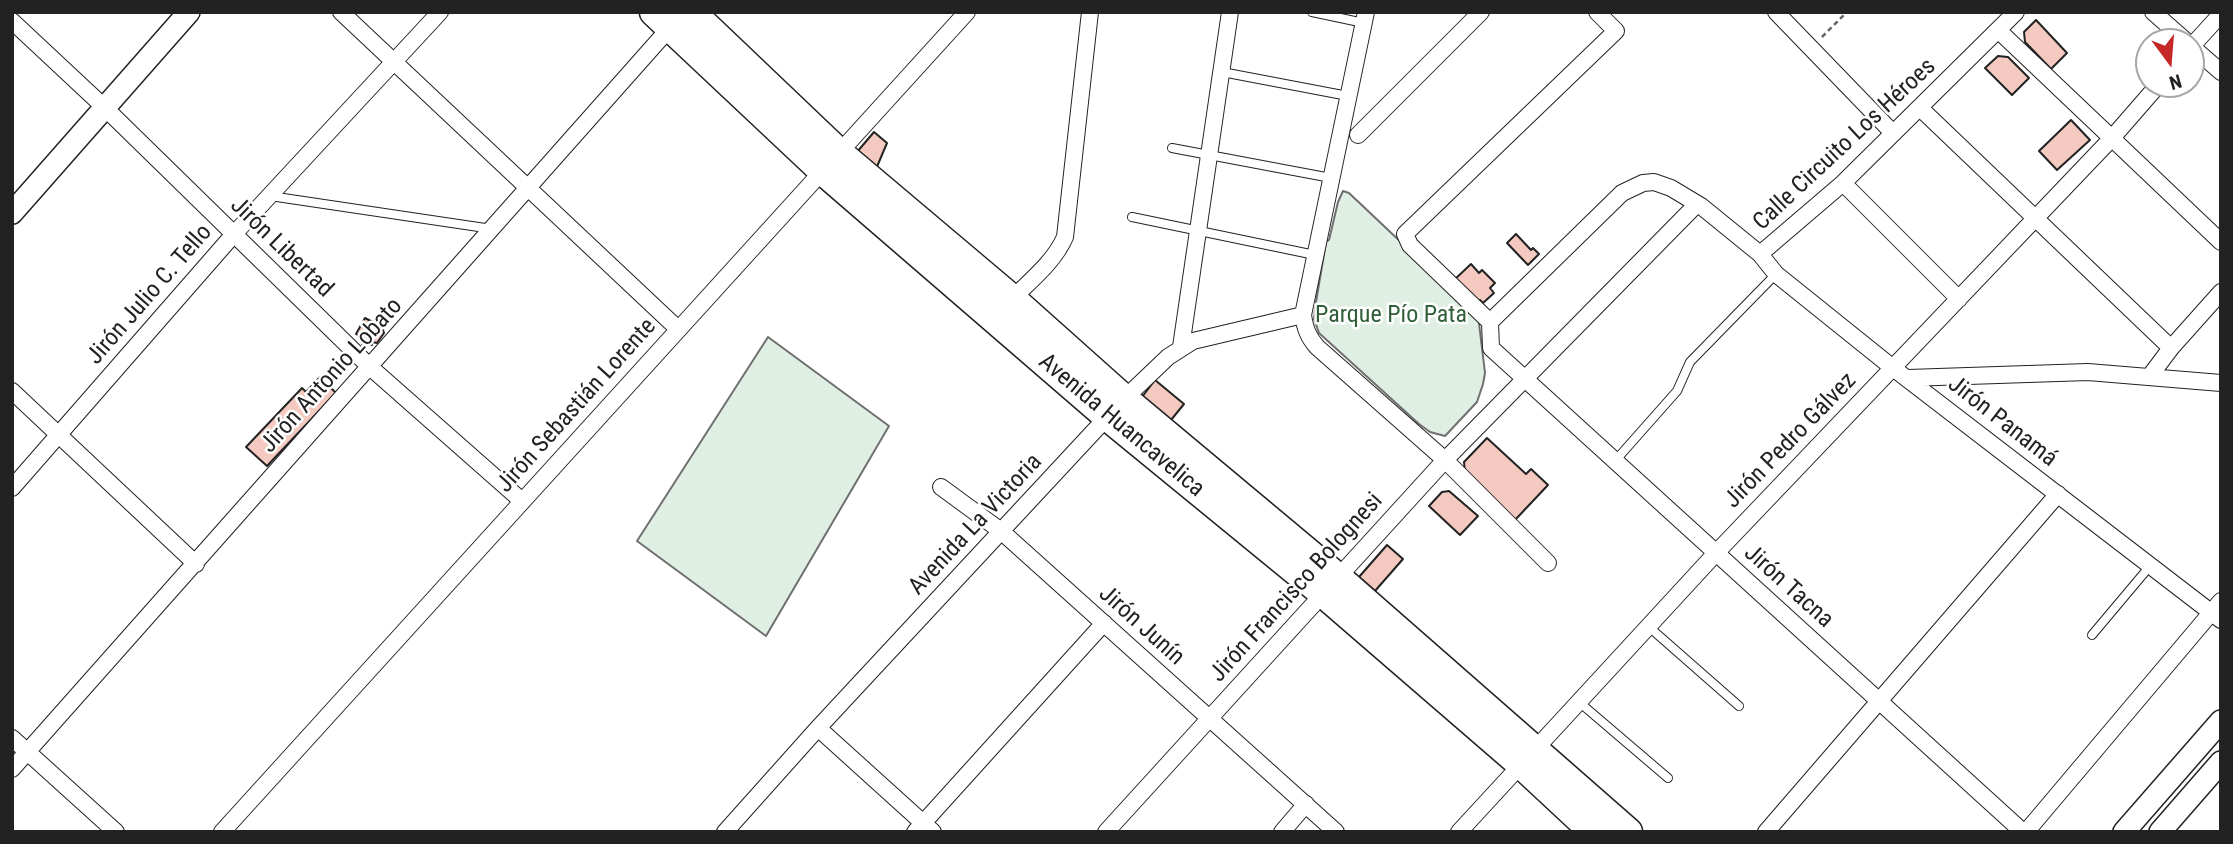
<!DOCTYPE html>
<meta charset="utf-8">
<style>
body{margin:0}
#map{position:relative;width:2233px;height:844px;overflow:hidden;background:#fff;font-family:"Roboto Condensed",sans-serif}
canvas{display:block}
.frame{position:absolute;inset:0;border:14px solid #222;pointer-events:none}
.north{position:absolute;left:2135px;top:28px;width:70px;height:70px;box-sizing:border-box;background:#fff;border:2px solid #a7a7a7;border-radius:50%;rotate:164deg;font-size:19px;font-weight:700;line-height:28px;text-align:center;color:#222}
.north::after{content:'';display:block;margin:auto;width:24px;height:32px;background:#c62828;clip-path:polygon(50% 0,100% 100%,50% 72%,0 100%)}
</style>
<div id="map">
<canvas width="2233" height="844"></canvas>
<div class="frame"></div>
<div class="north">N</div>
</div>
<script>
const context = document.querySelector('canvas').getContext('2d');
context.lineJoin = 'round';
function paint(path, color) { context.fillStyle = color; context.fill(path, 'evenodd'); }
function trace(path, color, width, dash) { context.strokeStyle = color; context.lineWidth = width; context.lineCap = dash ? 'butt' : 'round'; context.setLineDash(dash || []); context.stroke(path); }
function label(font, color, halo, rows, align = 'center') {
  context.font = font + ' "Roboto Condensed",sans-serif'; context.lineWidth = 5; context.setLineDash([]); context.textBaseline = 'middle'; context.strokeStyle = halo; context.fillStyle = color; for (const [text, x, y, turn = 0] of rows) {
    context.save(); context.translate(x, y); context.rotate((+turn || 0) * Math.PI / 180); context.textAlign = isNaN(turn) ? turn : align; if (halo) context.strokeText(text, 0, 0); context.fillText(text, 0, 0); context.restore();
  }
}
const green = new Path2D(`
 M1343 191 1349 193 1478 315 1485 373 1483 384 1477 402 1445 436 1430 432 1419 424 1319 333 1314 319 1315 308 1326 242 1329 240 1338 202Z
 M768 337 889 426 766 636 637 541Z`);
const building = new Path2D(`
 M2036 20 2067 53 2051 69 2025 42 2024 32Z
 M1998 56 2008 57 2029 78 2012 95 1985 68Z
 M2071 120 2090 140 2057 170 2039 151Z
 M874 132 887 143 876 169 857 152Z
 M1516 234 1531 250 1533 248 1539 254 1528 265 1507 243Z
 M1471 264 1479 273 1482 270 1495 283 1490 288 1494 293 1483 303 1480 300 1476 304 1453 281Z
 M365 318 382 327 384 333 377 343 372 342V345L362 344 361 337 356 334Z
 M320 377 336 393 267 466 246 447 302 388 306 392Z
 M1155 380 1184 404 1171 420 1142 397Z
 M1487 438 1526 474 1531 469 1548 485 1515 520 1465 473 1464 462Z
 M1449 491 1478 516 1460 535 1429 506 1442 492Z
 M1387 545 1403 559 1375 591 1359 577Z`);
const path = new Path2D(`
 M1822 37 1847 12`);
const lane = new Path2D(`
 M1312 12 1364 23
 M1222 72 1348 96
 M1172 148 1331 178
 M270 196 492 229
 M1132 217 1315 255
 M1615 461 1677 391 1690 362 1776 274
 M1649 627 1739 706
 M2092 635 2150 566
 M1579 702 1668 778`);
const street = new Path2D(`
 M341 12 678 329
 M1366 12 1303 315C1305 328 1308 337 1317 347L1445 460 1548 563
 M1776 12 1893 133
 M2153 12 2187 42
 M12 21 104 107 370 367 522 501
 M1999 31 2221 242
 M2191 46 2221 72
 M2191 47 2221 14
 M1920 108 2171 348
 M1358 135 1481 12
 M1843 183 1959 299
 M1760 254 1843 183 2016 12
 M1012 299C1031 280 1054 262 1065 237L1090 12
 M1490 322 1410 245 1405 234 1616 31 1597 12
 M1181 347 1230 12
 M2150 376 2171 348 2221 292
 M1908 378 2088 372 2221 383
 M12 391 196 564
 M941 487 1001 531 1336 832
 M12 488 234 234 440 12
 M818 728 933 832
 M12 738 116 832
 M12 769 675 22
 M222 832 967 12
 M725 832 818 728 1124 399 1168 357 1193 341 1303 315
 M915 832 1104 623
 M1106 832 1445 460 1697 204
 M1282 832 1306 804
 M1459 832 1716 553 2112 138 2159 84
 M1766 832 2058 494
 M2023 832 1491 348 1490 322 1622 193 1643 183 1654 182 1671 188 1701 206 1760 254 1776 274 1893 368 2221 620
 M2026 832 2221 601`);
const secondary = new Path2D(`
 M12 213 189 12
 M2124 832 2221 721
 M2160 832 2221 762`);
const highway = new Path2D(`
 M654 12 822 170 1108 417 1323 593 1522 765 1594 832
 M691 12 839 153 1012 299 1124 399 1337 577 1628 832`);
const streetNames = [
 ["Calle Circuito Los Héroes",1845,145,-43],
 ["Jirón Libertad",281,248,44],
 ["Jirón Julio C. Tello",150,295,-49],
 ["Jirón Antonio Lobato",332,376,-48],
 ["Jirón Sebastián Lorente",577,406,-48],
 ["Jirón Panamá",2002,422,38],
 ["Avenida Huancavelica",1121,426,40],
 ["Jirón Pedro Gálvez",1791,441,-46],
 ["Avenida La Victoria",976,525,-47],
 ["Jirón Tacna",1788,587,42],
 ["Jirón Francisco Bolognesi",1297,588,-48],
 ["Jirón Junín",1141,626,42]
];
const parkNames = [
 ["Parque Pío Pata",1391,316]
];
paint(green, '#e0efe3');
trace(green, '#6f6f6f', 2);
paint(building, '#f3c9c0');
trace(building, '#222', 2);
trace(lane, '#222', 10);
trace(street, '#222', 18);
trace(secondary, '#222', 24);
trace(highway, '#222', 31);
trace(path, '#646464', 2.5, [5, 3.5]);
trace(lane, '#fff', 8);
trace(street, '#fff', 16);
trace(secondary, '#fff', 21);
trace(highway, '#fff', 28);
label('24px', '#222', '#fff', streetNames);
label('24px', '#2f5e38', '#fff', parkNames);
</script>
